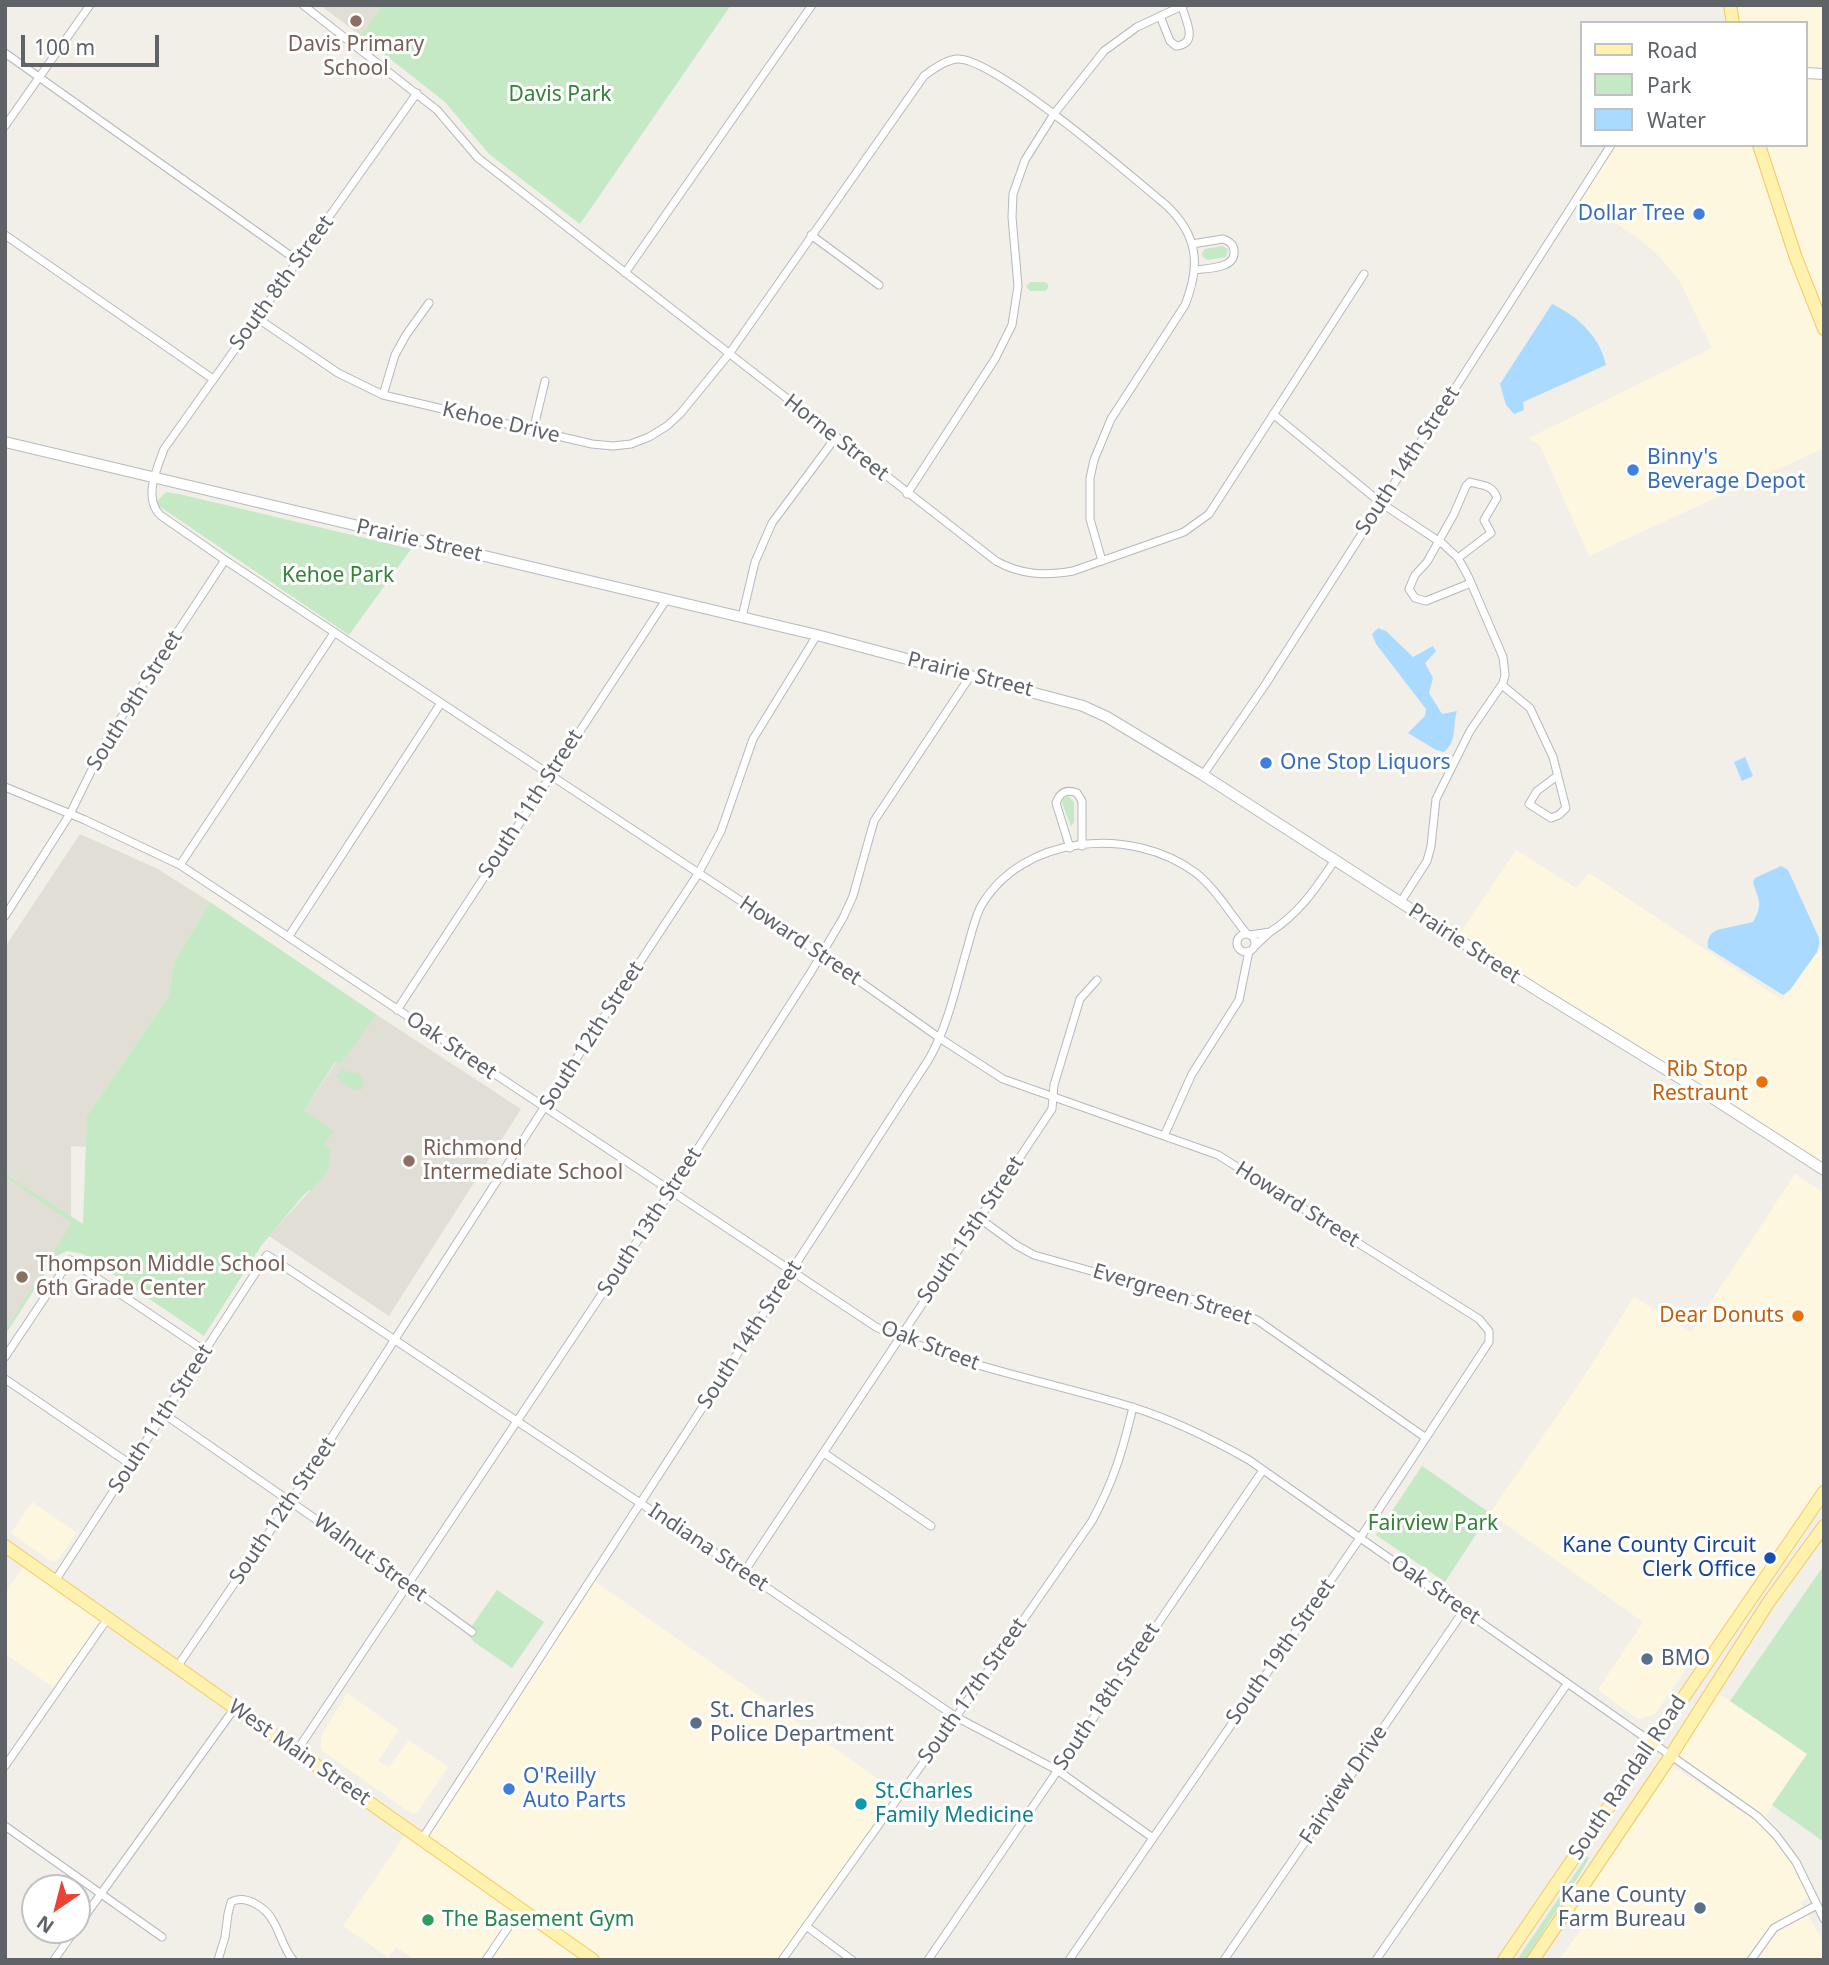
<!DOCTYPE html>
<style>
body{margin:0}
#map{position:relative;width:1829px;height:1965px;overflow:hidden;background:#f1efe8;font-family:"Noto Sans",sans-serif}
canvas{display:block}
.frame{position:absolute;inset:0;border:7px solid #5f6368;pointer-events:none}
.legend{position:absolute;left:1580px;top:21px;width:228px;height:126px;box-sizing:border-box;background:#fff;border:2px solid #bfc1c3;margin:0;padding:9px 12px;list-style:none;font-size:21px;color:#5f6368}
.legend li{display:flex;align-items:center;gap:14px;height:35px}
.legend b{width:35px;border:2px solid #bfc1c3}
.north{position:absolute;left:21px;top:1874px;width:70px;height:70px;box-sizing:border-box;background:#fff;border:2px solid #bfc1c3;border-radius:50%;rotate:215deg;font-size:19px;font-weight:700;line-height:28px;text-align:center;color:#5f6368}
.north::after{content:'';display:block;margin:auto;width:24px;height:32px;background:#ea4335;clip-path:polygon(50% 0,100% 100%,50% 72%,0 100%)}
.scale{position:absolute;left:21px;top:35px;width:138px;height:32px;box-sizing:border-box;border:4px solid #5f6368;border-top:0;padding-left:9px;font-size:21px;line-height:24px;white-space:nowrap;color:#5f6368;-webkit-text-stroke:5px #fff;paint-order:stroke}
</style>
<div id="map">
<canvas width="1829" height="1965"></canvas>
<div class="frame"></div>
<ul class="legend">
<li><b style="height:9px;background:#fff2af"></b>Road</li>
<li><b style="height:19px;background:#c5e8c5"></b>Park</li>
<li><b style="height:19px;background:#aadaff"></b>Water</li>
</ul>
<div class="north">N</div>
<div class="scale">100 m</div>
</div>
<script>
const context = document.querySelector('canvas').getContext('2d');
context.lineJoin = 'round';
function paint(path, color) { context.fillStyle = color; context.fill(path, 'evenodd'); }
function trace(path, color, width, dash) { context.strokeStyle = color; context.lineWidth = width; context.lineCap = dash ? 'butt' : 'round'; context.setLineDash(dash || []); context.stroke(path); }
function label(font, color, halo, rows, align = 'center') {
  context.font = font + ' "Noto Sans",sans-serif'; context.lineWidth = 6; context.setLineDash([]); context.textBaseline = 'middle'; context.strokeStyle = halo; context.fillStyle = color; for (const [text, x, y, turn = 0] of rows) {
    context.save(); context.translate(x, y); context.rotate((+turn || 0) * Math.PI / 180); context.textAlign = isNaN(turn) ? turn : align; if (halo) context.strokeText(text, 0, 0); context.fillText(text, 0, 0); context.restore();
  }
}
const commercial = new Path2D(`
 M1735 5H1824V73L1806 74V23H1739Z
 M1806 78 1824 80V312L1800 258 1764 145H1806Z
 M1615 145H1757L1794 268 1824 342V448L1589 556 1540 445 1529 438 1712 348 1680 282 1661 258 1638 238 1581 200Z
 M1516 850 1576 888 1589 873 1782 1000 1824 943V1164L1458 936Z
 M1795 1174 1824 1193V1483L1701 1663 1694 1657 1655 1714 1638 1719 1598 1690 1643 1622 1490 1513 1581 1381 1634 1297 1691 1332Z
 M32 1502 77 1533 57 1561H51L11 1533Z
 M26 1563 105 1619 56 1689 5 1654V1593Z
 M593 1580 897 1792 777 1960H599L427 1838Z
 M1717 1692 1808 1754 1765 1817 1675 1757Z
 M347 1693 399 1730 378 1761 389 1767 409 1740 448 1767 417 1813 412 1814 321 1750V1736Z
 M1671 1765 1755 1820 1775 1841 1792 1864 1809 1898 1800 1902 1824 1943V1960H1559L1586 1922 1572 1912Z
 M407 1832 518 1909 483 1960H415L396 1947 388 1957 343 1926Z
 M521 1912 589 1960H489Z`);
const education = new Path2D(`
 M320 5H382L361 36Z
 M80 834 156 868 210 902 175 961 168 997 87 1116V1147L71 1146V1217L5 1174V947Z
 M377 1015 521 1109 389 1316 269 1236 328 1171 324 1145 304 1111 336 1062 341 1064Z
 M5 1177 73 1223 5 1331Z`);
const green = new Path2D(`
 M382 5H731L580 224 489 154 445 102 361 36Z
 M1222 246 1228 249 1226 257 1207 260 1203 257 1202 253 1205 249Z
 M1030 282H1045L1048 284V288L1045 291H1030L1026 286Z
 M166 492 179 494 411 549 349 635 159 506 157 501Z
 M1068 796 1074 802V822L1071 826 1062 803 1063 799Z
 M210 902 377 1015 341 1064 335 1062 304 1111 333 1131 324 1145 331 1150 328 1171 311 1191 309 1190 302 1197 261 1246 204 1336 83 1254 67 1251 56 1256 5 1335V1331L72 1223 5 1177V1174L83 1224 87 1116 168 997 175 961Z
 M341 1070 360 1074 364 1085 361 1090H354L336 1077Z
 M1422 1466 1490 1513 1445 1582 1376 1535Z
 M1824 1565V1842L1772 1805 1807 1754 1730 1701Z
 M497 1590 544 1622 512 1668 474 1642 467 1633Z
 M1587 1856 1589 1858 1581 1872 1525 1960H1517Z`);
const water = new Path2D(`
 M1552 304C1578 316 1600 337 1606 365L1523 402 1524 410 1514 414 1506 405 1500 384Z
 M1378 628 1386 631 1413 657 1433 646 1436 651 1425 663 1433 678 1429 693 1442 714 1457 711C1452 726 1458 740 1444 752L1436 750 1408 733 1425 716 1426 709 1376 644 1372 634Z
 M1745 757 1753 776 1742 781 1734 762Z
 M1781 866 1788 870 1819 938V945L1817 952 1790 990 1783 995 1708 948C1707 939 1709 934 1717 930L1753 922C1764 903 1758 900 1753 882L1755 878Z`);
const street = new Path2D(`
 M303 5 437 110 478 158 996 561C1021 575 1045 576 1073 571L1184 532 1209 514 1364 274
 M1160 16 1170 41 1176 46C1199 44 1186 21 1182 7
 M5 53 298 261
 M417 93 164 449C157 469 143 497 160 515L225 560 821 954 941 1039 1003 1079 1218 1155 1479 1319 1489 1331V1342L1360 1538 1069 1960
 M5 126 90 5
 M5 235 213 379
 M811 235 879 285
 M1192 244 1223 239C1229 241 1234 244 1234 251 1236 269 1207 268 1195 270
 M625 273 812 5
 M257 318 338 373 383 395 592 444 613 446 631 444 649 437 667 426 680 414 729 354 924 76C933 69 946 60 957 59 994 57 1132 177 1166 205 1198 235 1201 265 1185 305L1111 419 1094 460 1090 478V519L1102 561
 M383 395 395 355 406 335 429 303
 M1273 414 1381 503 1443 544 1458 558 1468 576 1503 657 1505 675 1503 683 1470 731 1436 799 1431 846 1427 861 1400 903
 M533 431 545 381
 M907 494 995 359 1012 325 1018 286 1012 217 1013 194 1025 160 1054 114 1104 51 1137 27 1184 5
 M1458 558 1491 533 1484 520 1497 498C1492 484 1482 486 1470 482L1466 486 1454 514 1427 562 1415 575 1409 589 1415 598 1426 601 1471 583
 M742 617 755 562 772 523 836 437
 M1502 685 1530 708 1553 757 1566 808 1559 815 1551 818 1529 804 1537 791 1557 776
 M1203 775 1265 685 1611 145
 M5 787 85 820 180 865 876 1327C957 1366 1047 1381 1132 1407 1174 1420 1212 1439 1249 1460L1757 1816 1776 1835 1796 1862 1824 1919
 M1070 848 1056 803C1060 792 1066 789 1077 793L1082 801V846
 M180 865 334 633
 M5 916 70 814 107 739 225 560
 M1270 932C1299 914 1316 888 1335 860
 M1237 943a9 9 0 1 1 18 0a9 9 0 1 1-18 0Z
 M1250 935 1270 932 1255 946
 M289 936 441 703
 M397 1010 666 600
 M1164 1136 1192 1074 1239 1000 1249 951
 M979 1218 1016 1245 1034 1255 1234 1311 1257 1320 1426 1438
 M5 1357 70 1260 205 1351
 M5 1379 130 1464
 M164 1414 350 1543 472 1632
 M824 1453 931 1526
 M744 1572 1052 1109 1054 1085 1080 999 1097 980
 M55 1581 267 1255 744 1572 956 1717 1057 1770 1153 1838
 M177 1667 290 1502 549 1100 698 874 721 831 753 739 817 635
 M296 1752 670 1192 811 972 843 918 853 896 874 821 971 675
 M5 1766 108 1618
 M5 1826 162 1937
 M422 1839C589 1578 761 1320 929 1059 948 1026 956 986 967 949 971 935 974 921 980 908 1021 834 1132 825 1196 873 1216 889 1231 915 1247 934
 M806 1926 852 1960
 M77 1927 234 1709
 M54 1960 75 1930
 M218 1960 225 1937 228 1914 231 1902C246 1894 266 1908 273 1921 281 1934 283 1948 293 1960
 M486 1960 521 1908
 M782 1960 956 1717 1092 1521C1114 1480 1122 1453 1133 1407
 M928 1960 1263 1470
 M1224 1960 1464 1610
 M1376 1960 1567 1684
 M1751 1960 1774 1928 1817 1905`);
const secondary = new Path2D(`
 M1806 73 1824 74
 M5 442 817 635 1083 706 1107 717 1203 775 1538 991 1717 1101 1824 1170`);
const primary = new Path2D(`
 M1730 5 1733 23
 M1759 145 1796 258 1824 329
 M5 1546 593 1960
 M1504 1960 1824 1492
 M1533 1960 1670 1757 1768 1603 1824 1526`);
const markers = [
 [356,21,7,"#8d6e63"],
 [1699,214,7,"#3f7fe0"],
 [1633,470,7,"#3f7fe0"],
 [1266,763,7,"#3f7fe0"],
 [1762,1082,7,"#e8710a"],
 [409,1161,7,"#8d6e63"],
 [22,1277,7,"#8d6e63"],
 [1798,1316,7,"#e8710a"],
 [1770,1558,7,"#1a4fb4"],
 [1647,1659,7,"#5c6f8a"],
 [696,1723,7,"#5c6f8a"],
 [509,1789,7,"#3f7fe0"],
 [861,1804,7,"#0f9aa8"],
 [1700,1908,7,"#5c6f8a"],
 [428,1920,7,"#2e9e5b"]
];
const educationNames = [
 ["Davis Primary",356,45,"center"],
 ["School",356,69,"center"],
 ["Richmond",423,1149],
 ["Intermediate School",423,1173],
 ["Thompson Middle School",36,1265],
 ["6th Grade Center",36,1289]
];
const parkNames = [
 ["Davis Park",560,95],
 ["Kehoe Park",338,576],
 ["Fairview Park",1433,1524]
];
const shopNames = [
 ["Dollar Tree",1685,214,"right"],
 ["Binny's",1647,458],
 ["Beverage Depot",1647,482],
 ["One Stop Liquors",1280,763],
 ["O'Reilly",523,1777],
 ["Auto Parts",523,1801]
];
const streetNames = [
 ["South 8th Street",282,283,-54],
 ["Kehoe Drive",501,423,13],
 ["Horne Street",836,438,38],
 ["South 14th Street",1408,461,-57],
 ["Prairie Street",419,541,13],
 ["Prairie Street",970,675,14],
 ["South 9th Street",135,701,-58],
 ["South 11th Street",531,804,-57],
 ["Howard Street",800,941,34],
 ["Prairie Street",1464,944,33],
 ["South 12th Street",592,1036,-57],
 ["Oak Street",451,1046,34],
 ["Howard Street",1297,1205,32],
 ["South 13th Street",650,1222,-57],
 ["South 15th Street",971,1230,-56],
 ["Evergreen Street",1172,1295,17],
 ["South 14th Street",750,1335,-57],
 ["Oak Street",930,1346,21],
 ["South 11th Street",161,1419,-57],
 ["South 12th Street",283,1511,-56],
 ["Indiana Street",708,1548,34],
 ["Walnut Street",370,1558,36],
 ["Oak Street",1435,1590,35],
 ["South 19th Street",1281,1652,-55],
 ["South 17th Street",973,1691,-55],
 ["South 18th Street",1107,1697,-56],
 ["West Main Street",299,1753,35],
 ["South Randall Road",1628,1778,-56],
 ["Fairview Drive",1344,1785,-56]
];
const foodNames = [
 ["Rib Stop",1748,1070],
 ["Restraunt",1748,1094],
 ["Dear Donuts",1784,1316]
];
const transitNames = [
 ["Kane County Circuit",1756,1546],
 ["Clerk Office",1756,1570]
];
const serviceNames = [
 ["BMO",1661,1659],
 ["St. Charles",710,1711],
 ["Police Department",710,1735],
 ["Kane County",1686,1896,"right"],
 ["Farm Bureau",1686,1920,"right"]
];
const cultureNames = [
 ["St.Charles",875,1792],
 ["Family Medicine",875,1816]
];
const leisureNames = [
 ["The Basement Gym",442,1920]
];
paint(commercial, '#fef7e0');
paint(education, '#e1ded6');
paint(green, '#c5e8c5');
paint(water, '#aadaff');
trace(street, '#b5b8bc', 9);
trace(secondary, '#b6babf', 12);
trace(primary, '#f2c960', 14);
trace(street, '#fff', 7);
trace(secondary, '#fff', 10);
trace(primary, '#fff2af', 12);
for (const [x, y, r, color] of markers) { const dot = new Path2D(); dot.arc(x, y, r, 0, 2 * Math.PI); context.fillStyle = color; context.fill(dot); trace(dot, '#fff', 2.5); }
label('21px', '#785e54', '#fff', educationNames, 'left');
label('21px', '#348238', '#fff', parkNames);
label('21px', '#366cbe', '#fff', shopNames, 'left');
label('21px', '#5f6368', '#fff', streetNames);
label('21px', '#c56008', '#fff', foodNames, 'right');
label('21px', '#164399', '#fff', transitNames, 'right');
label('21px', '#4e5e75', '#fff', serviceNames, 'left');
label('21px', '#0d838f', '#fff', cultureNames, 'left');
label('21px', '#27864d', '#fff', leisureNames, 'left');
</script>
